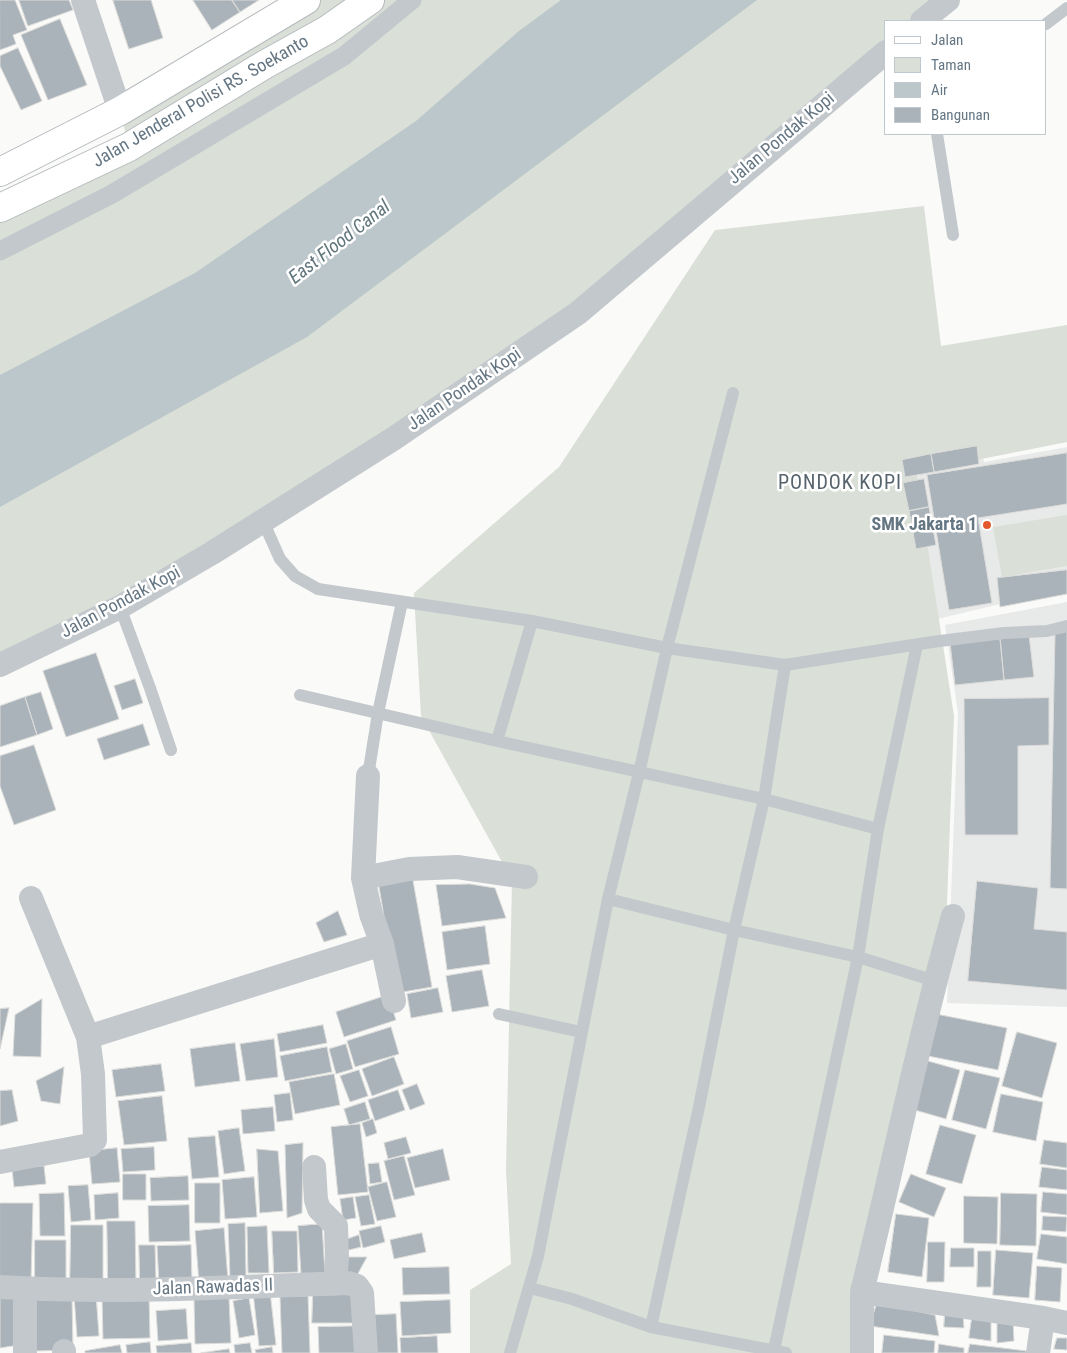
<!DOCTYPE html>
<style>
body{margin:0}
#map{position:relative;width:1067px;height:1353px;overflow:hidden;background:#fafaf8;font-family:"Roboto Condensed",sans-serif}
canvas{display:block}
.legend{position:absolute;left:884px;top:20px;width:162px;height:115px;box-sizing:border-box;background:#fff;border:1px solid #c1c8cd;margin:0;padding:6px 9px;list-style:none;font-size:15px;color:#657683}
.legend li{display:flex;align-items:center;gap:10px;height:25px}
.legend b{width:25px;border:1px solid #c1c8cd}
</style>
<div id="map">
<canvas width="1067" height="1353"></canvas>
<ul class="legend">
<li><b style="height:6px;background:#fff"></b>Jalan</li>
<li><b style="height:14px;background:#dadfd7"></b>Taman</li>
<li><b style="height:14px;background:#bbc7cb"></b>Air</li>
<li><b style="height:14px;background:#aab3b9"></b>Bangunan</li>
</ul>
</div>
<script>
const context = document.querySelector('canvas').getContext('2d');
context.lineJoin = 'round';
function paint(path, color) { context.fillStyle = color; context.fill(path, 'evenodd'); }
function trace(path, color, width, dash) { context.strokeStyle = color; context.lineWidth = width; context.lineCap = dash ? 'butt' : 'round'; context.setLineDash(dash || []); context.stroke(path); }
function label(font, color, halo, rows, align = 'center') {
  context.font = font + ' "Roboto Condensed",sans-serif'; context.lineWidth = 5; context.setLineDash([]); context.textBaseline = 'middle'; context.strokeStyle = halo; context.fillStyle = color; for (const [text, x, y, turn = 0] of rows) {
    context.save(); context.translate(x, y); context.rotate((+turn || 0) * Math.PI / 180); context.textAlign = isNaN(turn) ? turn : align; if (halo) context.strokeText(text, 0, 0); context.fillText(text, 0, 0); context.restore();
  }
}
const built = new Path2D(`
 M980 438 984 462 1067 447V588L925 622 896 454Z
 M1067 602V1007L947 1003 958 713 945 625Z`);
const green = new Path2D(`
 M306 0H948L922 21H886V52L636 263 263 521 0 665V208L129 147 120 111Z
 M924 206 941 346 1067 325V442L916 472 954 716 945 956 858 1353H470V1290L511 1264 506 1170 512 880 421 716 414 593 559 467 715 230Z
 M1067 515V566L1002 577 993 527Z`);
const water = new Path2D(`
 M561 0H757L307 337 0 507V375L195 273 416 121 519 31Z`);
const building = new Path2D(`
 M0 0H15L27 30 13 35 16 44 0 50Z
 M19 0H69L73 10 28 26Z
 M113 0H151L163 38 129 49Z
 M193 0H232L240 12 212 30Z
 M232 0H259L240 12Z
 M60 19 87 85 48 100 21 35Z
 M18 48 42 101 21 110 0 66V56Z
 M977 446 979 464 934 472 931 454Z
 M1067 453V504L978 518 992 603 949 610 927 475Z
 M931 454 934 472 905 477 902 460Z
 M924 479 929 507 909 511 903 483Z
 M929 507 936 545 916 549 909 511Z
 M1067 570V594L1000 607 997 578Z
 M1067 631V889L1050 888 1055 634Z
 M1029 635 1034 677 1004 680 1000 638Z
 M1000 638 1004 680 955 685 950 643Z
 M96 653 119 719 66 737 43 671Z
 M135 679 143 703 122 710 114 686Z
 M41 692 53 729 37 735 25 697Z
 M25 697 37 735 0 747V706Z
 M1049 698V745L1018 746V835H965L964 699Z
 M143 724 150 745 104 760 97 739Z
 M34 745 56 810 14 825 0 786V756Z
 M412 875 432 987 397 993 378 881Z
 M977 881 1038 888 1034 929 1067 932V990L968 981Z
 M470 884 495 888 506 918 442 926 436 885Z
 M338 911 347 935 324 942 316 923Z
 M485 926 490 964 447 970 442 932Z
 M482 970 489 1006 452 1012 446 976Z
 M438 988 443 1012 411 1018 407 994Z
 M388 995 396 1020 344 1037 336 1012Z
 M42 999 41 1057 13 1056 15 1015Z
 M9 1008 0 1049V1009Z
 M936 1014 1007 1028 998 1070 928 1056Z
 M323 1025 327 1043 280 1052 277 1034Z
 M391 1027 399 1054 355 1067 347 1041Z
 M1017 1032 1057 1043 1042 1098 1002 1086Z
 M274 1039 278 1077 246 1081 240 1044Z
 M235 1043 240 1081 195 1087 190 1049Z
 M346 1044 353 1069 336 1074 329 1049Z
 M327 1047 332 1072 285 1081 280 1056Z
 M394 1057 404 1084 372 1096 362 1069Z
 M921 1059 960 1070 946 1119 908 1108Z
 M161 1064 165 1091 116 1097 112 1070Z
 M64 1067 60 1104 41 1101 36 1081Z
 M359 1070 368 1096 350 1102 340 1076Z
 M965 1070 1000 1078 986 1129 952 1120Z
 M334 1074 340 1105 295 1114 289 1082Z
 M417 1084 425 1104 410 1110 402 1090Z
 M12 1090 18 1121 0 1126V1091Z
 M398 1090 405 1110 375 1121 368 1100Z
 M290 1093 293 1120 277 1122 274 1095Z
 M1001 1094 1043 1102 1036 1141 993 1132Z
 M162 1096 167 1141 124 1145 118 1101Z
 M365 1102 370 1119 349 1125 344 1109Z
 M273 1107 275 1131 243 1134 241 1110Z
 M373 1119 377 1133 366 1137 362 1123Z
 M360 1124 368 1192 338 1195 331 1127Z
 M940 1125 976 1135 962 1184 926 1174Z
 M239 1128 245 1171 224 1174 218 1131Z
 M215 1136 219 1177 192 1179 188 1138Z
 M406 1137 411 1153 388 1159 384 1143Z
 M1044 1140 1067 1143V1168L1040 1164Z
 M303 1143 302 1213 287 1218 285 1145Z
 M154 1147 155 1170 123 1172 121 1149Z
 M117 1148 120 1182 92 1184 89 1151Z
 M257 1149 278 1151 283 1211 260 1213Z
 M443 1149 450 1180 415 1188 407 1158Z
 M404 1156 415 1195 394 1200 384 1161Z
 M379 1163 382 1182 370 1184 368 1164Z
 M44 1166 46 1184 14 1187 12 1169Z
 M1042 1167 1067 1170V1190L1039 1187Z
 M123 1174H146V1200H123Z
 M911 1174 946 1188 934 1217 899 1202Z
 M188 1176 189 1200 151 1201 150 1178Z
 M254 1177 257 1217 225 1219 222 1180Z
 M387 1182 396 1217 377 1221 368 1187Z
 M195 1183H220V1223H195Z
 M88 1185 91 1220 71 1222 68 1186Z
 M1043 1192 1067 1194V1215L1041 1212Z
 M64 1193 65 1236H40L39 1194Z
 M118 1193 119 1218 95 1220 94 1195Z
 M1001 1193 1037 1194 1036 1246 1000 1245Z
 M369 1195 375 1224 361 1226 355 1197Z
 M964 1196 998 1197 997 1244 964 1243Z
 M353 1197 356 1218 343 1220 340 1199Z
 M0 1203H33L31 1280 0 1279Z
 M189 1205 190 1241 149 1242 148 1206Z
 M896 1214 929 1218 922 1277 888 1272Z
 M1043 1216 1067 1217 1066 1232 1042 1230Z
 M107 1221H135L136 1284H108Z
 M245 1223 246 1277H230L228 1224Z
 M322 1224 325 1273 301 1274 298 1226Z
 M71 1225H103V1280H70Z
 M267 1226 269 1273H248L247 1227Z
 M381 1226 385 1242 363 1248 359 1231Z
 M224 1228 228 1281 199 1283 195 1231Z
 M272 1231H297L298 1272 274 1273Z
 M422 1233 426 1252 394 1259 390 1240Z
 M1041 1234 1067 1237V1264L1037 1259Z
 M359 1235 361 1247 345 1251V1240Z
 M35 1240H66V1283H35Z
 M928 1242H945L944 1282H927Z
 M139 1245H155L156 1283H140Z
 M191 1245 192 1283 159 1284 157 1246Z
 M951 1248H974V1267H950Z
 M996 1250 1033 1253 1029 1298 993 1295Z
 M978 1251H991V1287H977Z
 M345 1257H367L356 1277 345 1279Z
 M1037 1266 1062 1268 1060 1302 1035 1300Z
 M449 1267 450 1294 403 1295 402 1268Z
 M270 1291 276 1345 259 1346 253 1292Z
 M313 1293 353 1294V1323H312Z
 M96 1294 99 1336 77 1337 74 1295Z
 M149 1295 150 1338 103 1339 102 1297Z
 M18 1296 19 1345 0 1348V1297Z
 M308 1296 310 1353H282L280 1297Z
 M72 1298 73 1350 36 1351 34 1299Z
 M229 1298 231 1343 195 1344 194 1299Z
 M249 1298 255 1335 239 1338 233 1301Z
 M450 1300 451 1333 402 1336 400 1302Z
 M877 1303 935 1315 939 1336 870 1326Z
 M186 1309 188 1339 158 1341 156 1311Z
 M945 1311 963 1314 964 1328 944 1327Z
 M396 1314 398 1353H376L374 1315Z
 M972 1317 991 1320V1341L969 1338Z
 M1013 1320 1014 1341 997 1343V1324Z
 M359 1326 360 1353H319L318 1327Z
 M884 1335 935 1341 934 1353H882Z
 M437 1336 438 1353H401L400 1338Z
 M1057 1338H1067V1350L1054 1349Z
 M150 1342 151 1353H127L126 1345Z
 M191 1343 192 1353H157L156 1346Z
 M250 1343 252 1353H235L234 1345Z
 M939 1344 964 1348V1353H938Z
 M970 1344 1035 1352V1353H968Z
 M120 1345 122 1353H85V1351Z
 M272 1347 273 1353H256L255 1350Z
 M229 1349 230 1353H201Z`);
const service = new Path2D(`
 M1046 24 1067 8
 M937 134 953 235
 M263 521 280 559 295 576 318 589 532 621 667 648 785 665 932 642 1004 633 1047 631 1067 626
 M120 607 150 688 171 750
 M300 695 497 741 764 799 878 829
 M497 741 532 621
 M368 776 378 713 402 602
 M608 899 734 930 858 957 935 981
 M499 1014 581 1032
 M530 1288 572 1299 651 1327 786 1353
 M651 1327 699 1107 734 930 764 799 785 665
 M774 1350 858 957 878 829 917 645
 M510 1353 538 1256 608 899 639 773 667 648 733 393`);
const pedestrian = new Path2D(`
 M0 251 112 194 344 56 412 0`);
const minor = new Path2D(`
 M83 0 120 111
 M922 21 948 0
 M0 665 120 607 212 553 393 439 578 313 886 52
 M363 878 409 869 457 867 526 877
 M382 944 394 1001
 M88 1037 382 944 371 914 363 878 368 776
 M0 1162 90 1145 95 1140 93 1074 88 1037 31 898
 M314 1167 316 1200 319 1209 336 1226 337 1258 335 1284
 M0 1287C116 1294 232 1287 348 1283L357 1286 362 1293 366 1353
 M25 1289V1353
 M862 1292C893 1167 918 1040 953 916
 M64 1351V1353
 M862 1353V1292L1043 1318
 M1038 1353 1043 1318 1067 1323`);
const primary = new Path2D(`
 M0 172 120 111 306 0
 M0 208 129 147 264 65 327 30 370 0`);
const markers = [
 [987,525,5,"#e4572e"]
];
const streetNames = [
 ["Jalan Jenderal Polisi RS. Soekanto",201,102,-30],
 ["Jalan Pondak Kopi",782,139,-40],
 ["Jalan Pondak Kopi",465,390,-34],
 ["Jalan Pondak Kopi",121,603,-28],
 ["Jalan Rawadas II",213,1288,-2]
];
const poiNames = [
 ["SMK Jakarta 1",977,525]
];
const waterNames = [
 ["East Flood Canal",340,243,-38]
];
const quarterNames = [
 ["PONDOK KOPI",840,484]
];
paint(built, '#e8e9e9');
paint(green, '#dadfd7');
paint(water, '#bbc7cb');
paint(building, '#aab3b9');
trace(building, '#dcdcda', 1);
trace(primary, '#b5babe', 30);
trace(service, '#c3c8cc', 12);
trace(pedestrian, '#c3c8cc', 19);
trace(minor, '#c3c8cc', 24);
trace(primary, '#fff', 28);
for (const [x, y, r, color] of markers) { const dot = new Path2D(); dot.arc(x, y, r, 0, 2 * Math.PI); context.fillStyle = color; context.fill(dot); trace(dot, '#fff', 2); }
label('18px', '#657683', '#fff', streetNames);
label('bold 18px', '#657683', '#fff', poiNames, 'right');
label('italic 19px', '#60757c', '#fff', waterNames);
context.letterSpacing = '1px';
label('20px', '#57646e', '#fff', quarterNames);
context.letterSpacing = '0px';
</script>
